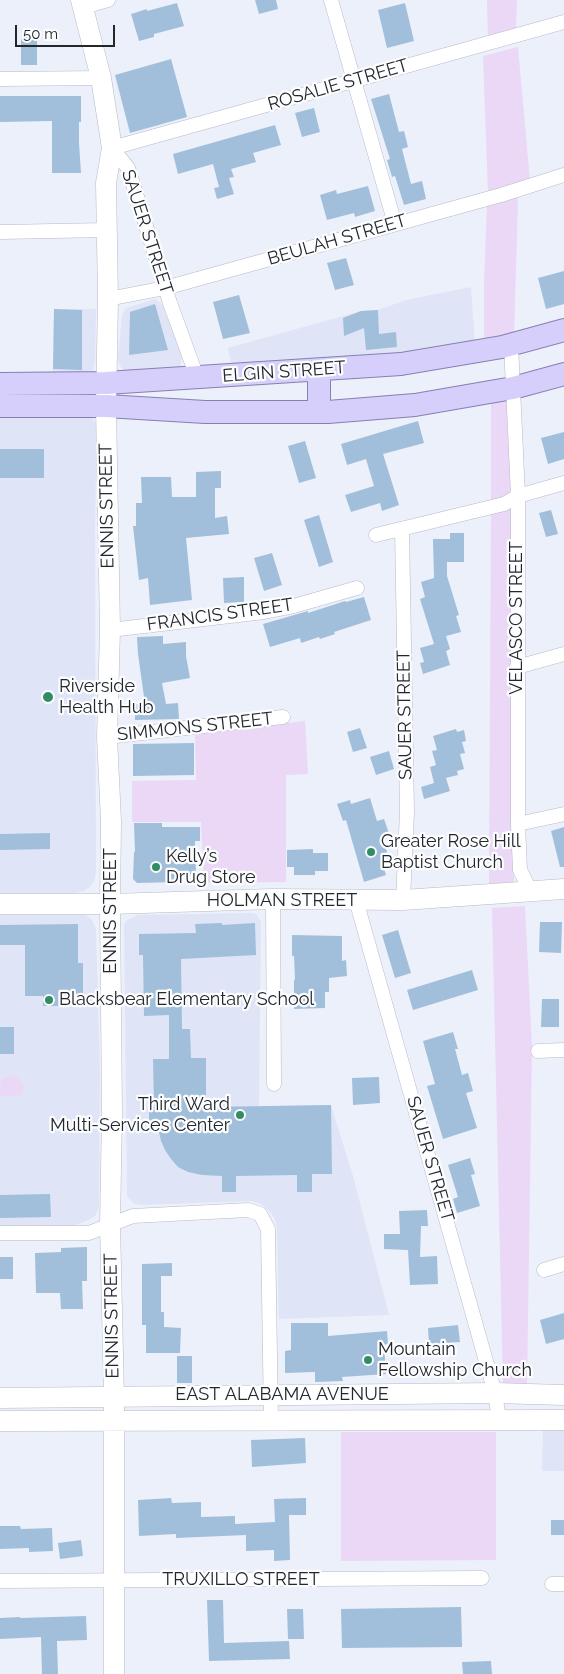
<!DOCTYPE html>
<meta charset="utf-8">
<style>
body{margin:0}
#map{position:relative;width:564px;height:1674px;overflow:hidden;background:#ecf0fa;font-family:Raleway,sans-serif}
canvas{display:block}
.scale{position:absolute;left:15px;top:25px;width:100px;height:22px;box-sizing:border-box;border:2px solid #24262a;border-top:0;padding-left:6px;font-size:15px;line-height:18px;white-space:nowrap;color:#24262a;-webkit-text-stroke:4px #fcfdff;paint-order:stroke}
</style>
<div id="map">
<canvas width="564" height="1674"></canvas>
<div class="scale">50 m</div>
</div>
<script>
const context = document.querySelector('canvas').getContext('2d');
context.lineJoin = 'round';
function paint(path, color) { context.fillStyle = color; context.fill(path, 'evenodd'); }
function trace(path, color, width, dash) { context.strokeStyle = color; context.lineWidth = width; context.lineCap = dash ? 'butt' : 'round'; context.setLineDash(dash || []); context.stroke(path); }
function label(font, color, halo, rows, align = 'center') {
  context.font = font + ' Raleway,sans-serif'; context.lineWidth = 4.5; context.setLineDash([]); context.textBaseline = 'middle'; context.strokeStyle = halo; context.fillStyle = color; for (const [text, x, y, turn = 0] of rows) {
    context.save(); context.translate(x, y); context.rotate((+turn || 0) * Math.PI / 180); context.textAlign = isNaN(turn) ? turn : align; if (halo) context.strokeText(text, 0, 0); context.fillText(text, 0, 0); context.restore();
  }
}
const built = new Path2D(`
 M471 287 475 345 408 358 232 369 228 348 361 311 378 310 406 300Z
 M155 299 162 304 178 344 182 359 179 369 125 372 120 366 118 359 122 315 126 308Z
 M54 309H96L95 362 93 370 87 375 53 377Z
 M0 415 90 416 97 424 95 524 96 870 95 879 91 886 84 891 73 893H0Z
 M250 913 256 914 261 922 259 1106 331 1105 353 1176 389 1315 279 1319 277 1229 274 1217 267 1209 261 1204 251 1201 140 1205 133 1203 127 1196 124 925 127 920 138 915Z
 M0 915H86L92 920 96 929 100 1072 99 1207 95 1216 86 1221 73 1226H0Z
 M543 1427H564V1471H542Z`);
const green = new Path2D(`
 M487 0H517L516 30 488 39Z
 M518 47 530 181 488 193 483 56Z
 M518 197 514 338 484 345V285L487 204Z
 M510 397 511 496 491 502V400Z
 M511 508 514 882 489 884 491 512Z
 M305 721 308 774 286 775V882L204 883 201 822H132V781L196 780 195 734Z
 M525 906 532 1047 527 1388 503 1386 492 908Z
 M14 1074 24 1084 22 1095 9 1097 0 1095 1 1080Z
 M341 1432H496V1560L341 1561Z`);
const building = new Path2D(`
 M255 0H276L278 9 259 14Z
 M177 3 184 26 154 34V37L139 41 131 14 147 9V11Z
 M405 3 414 41 387 48 378 10Z
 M21 37H37V65H21Z
 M171 59 187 117 130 133 115 75Z
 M389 94 399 132 404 131 408 147 402 149 411 184 422 181 426 199 404 205 395 176 392 177 387 160 390 159 371 99Z
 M0 96H81V122H79V143L81 173H52V121L0 122Z
 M314 108 320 132 302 137 295 113Z
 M275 125 281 145 253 153 256 162 231 169 234 177 229 178 234 194 217 199 214 188 219 187 213 164 178 174 173 154Z
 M368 186 375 211 355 217 354 213 327 220 320 195 336 190 337 194Z
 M346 258 354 285 335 290 327 263Z
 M564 271V304L546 309 538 278Z
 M239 295 250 333 223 339 213 302Z
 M155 304 168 350 129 355 130 312Z
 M54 309 82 310V370L53 369Z
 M378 310 379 334 396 332 397 347 366 350 364 328 344 336 343 318 361 311Z
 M418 421 424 443 383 454 399 505 382 511 380 503 351 512 345 495 374 486 366 459 347 465 341 444Z
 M564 432V459L548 464 541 438Z
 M305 441 316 478 299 483 288 446Z
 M0 449H44V478H0Z
 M221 471V488H215V518L227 516 229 534 186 538 192 600 150 605 148 578 139 580 133 526H136V503H142L141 477H171L172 497H196V472Z
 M551 510 558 534 546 537 539 513Z
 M319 515 333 562 319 567 304 520Z
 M450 533H464V562H447V576L459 615 456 616 461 632 446 636 450 649 446 651 450 665 423 674 420 663 424 662 420 648 434 644 420 599 425 597 421 582 434 578 433 539H450Z
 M272 553 282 585 264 591 254 558Z
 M244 577V602L224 603 223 578Z
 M364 597 371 620 334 632 335 634 320 639 319 637 301 643 300 638 270 647 263 624 308 611V613L345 601 346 602Z
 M163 636V644L186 642V656L190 678 162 683 166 704 178 703 179 719 135 720V704H145L138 654 137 637Z
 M360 728 367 748 353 752 347 732Z
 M456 729 457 732 464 730 466 741 462 742 465 753 460 754 464 769 457 771 458 775 446 778 450 791 424 799 421 787 434 783 430 767 436 765 432 751 437 750 433 736Z
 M194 743V775L133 776V744Z
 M389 751 394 769 376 775 370 757Z
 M370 798 377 821 384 819 390 836 383 838 391 866 384 869 386 875 364 882 346 820 343 821 337 804 350 800 351 804Z
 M134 823H162V827H200V841H195L196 874 178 875V882L137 883 133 879 134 852H135Z
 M564 827V867H560L551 831Z
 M50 833V849L0 850V834Z
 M313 849V853H328V871H315V875H294V867H287V850Z
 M540 922H562L561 953 539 952Z
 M222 923V925L255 923 256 955 181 959 182 1029H190L191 1058H206V1107L331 1105 332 1174H312V1192H297V1175L236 1176V1192H222V1176L202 1175 188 1172 178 1167 171 1159 165 1150 161 1141 157 1123 149 1124V1107H154L153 1059H169V1015L144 1016 143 955H139V934L196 933 195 924Z
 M78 924V963H83V1006H43V996H25V945H0V925Z
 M398 930 411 973 395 978 382 935Z
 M292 935 342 936V961L346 960 347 976 329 978V992H325V1008L294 1009V980H295L294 956H292Z
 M472 970 478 990 413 1010 407 990Z
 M542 999H559V1027H541Z
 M0 1027H14V1054H0Z
 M453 1032 458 1049H455L462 1075 468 1073 473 1091 466 1093 477 1128 443 1139 427 1086 435 1084 423 1041Z
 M379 1077 380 1103 353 1105 352 1078Z
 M470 1158 475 1174 471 1175 480 1206 457 1213 453 1199 458 1197 448 1165Z
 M50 1194 51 1217 0 1218V1195Z
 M427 1210 428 1226H421L420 1257 437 1256 438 1284 410 1285 408 1250 384 1249V1234H400L399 1211Z
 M87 1247V1281H82L83 1309H61L60 1293H36L35 1253 61 1252V1248Z
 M0 1257H13V1279H0Z
 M172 1263V1276H161V1312H164V1327L181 1328 180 1353H146V1325H142V1264Z
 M564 1313V1339L546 1344 540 1320Z
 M291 1323H328V1336L387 1331 388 1344 384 1345 386 1374 342 1377 343 1381 315 1382V1372L285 1373V1351L291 1350Z
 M458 1325 460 1342 429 1344 428 1328Z
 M177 1356H192V1383H177Z
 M305 1438 306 1463 252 1467 251 1440Z
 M171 1498 172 1503 201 1502V1517L235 1516V1524L275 1522 274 1499 306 1498V1515H289L290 1560 274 1561V1550L246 1551V1535L176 1538V1534L139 1536 138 1500Z
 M551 1520H564V1535H551Z
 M0 1526H20L21 1529 52 1528 53 1551 29 1552V1548L0 1549Z
 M81 1540 83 1556 60 1559 58 1543Z
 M207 1600H223L224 1643 289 1641 290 1659 209 1661Z
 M461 1607 462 1647 342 1648 341 1609Z
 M287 1609H303L304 1639H288Z
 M86 1616 87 1640 57 1641 58 1674H42L41 1637 0 1639V1618L20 1617V1618Z
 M491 1661 492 1674H463L462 1662Z`);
const street = new Path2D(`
 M331 0 395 224
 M83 7 108 0
 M0 79 101 78
 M0 232 107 230
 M108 299 165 288 501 195 564 175
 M511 344 518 496V824L520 870 526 882 527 892
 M197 377 170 303 128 168 112 148 564 22
 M402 529 407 812 403 900
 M376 535 504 504 518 496 564 483
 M110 630 264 612 290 607 357 588
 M517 667 564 654
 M107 737 283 717
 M518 824 564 814
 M273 899 274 1084
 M356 900 495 1393 499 1419
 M538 1051 564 1050
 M0 1233H89L133 1216 248 1210 260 1214 268 1229 271 1421
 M544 1270 564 1264
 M0 1581 482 1578
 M552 1584H564`);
const secondary = new Path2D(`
 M81 0 101 78 112 148 106 183 108 299 106 406 110 630 107 737 111 821 110 904 112 1113 110 1224 114 1397V1674
 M0 904H110L273 899 403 900 564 889
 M0 1398 495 1393 564 1395
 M0 1421 564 1420`);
const primary = new Path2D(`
 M319 370V412
 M0 384 106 383 401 364 502 347 564 330
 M0 406H106L205 412H328L415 405 513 388 564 374`);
const markers = [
 [48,697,6,"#308d64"],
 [371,852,5,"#308d64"],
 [156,867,5,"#308d64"],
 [49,1000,5,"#308d64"],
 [240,1115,5,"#308d64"],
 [368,1360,5,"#308d64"]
];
const streetNames = [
 ["ROSALIE STREET",338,85,-16],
 ["SAUER STREET",147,232,72],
 ["BEULAH STREET",337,240,-16],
 ["ELGIN STREET",284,372,-4],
 ["ENNIS STREET",107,506,-91],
 ["FRANCIS STREET",220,615,-8],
 ["VELASCO STREET",517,618,-90],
 ["SAUER STREET",405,715,-91],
 ["SIMMONS STREET",195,727,-6],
 ["HOLMAN STREET",282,901],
 ["ENNIS STREET",111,911,-90],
 ["SAUER STREET",430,1159,74],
 ["ENNIS STREET",112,1316,-91],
 ["EAST ALABAMA AVENUE",282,1395],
 ["TRUXILLO STREET",241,1580]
];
const poiNames = [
 ["Riverside",59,687],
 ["Health Hub",59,708],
 ["Greater Rose Hill",381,842],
 ["Baptist Church",381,863],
 ["Kelly’s",166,857],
 ["Drug Store",166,878],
 ["Blacksbear Elementary School",59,1000],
 ["Third Ward",230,1105,"right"],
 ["Multi-Services Center",230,1126,"right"],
 ["Mountain",378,1350],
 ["Fellowship Church",378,1371]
];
paint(built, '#dfe5f7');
paint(green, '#ead8f6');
paint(building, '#a1bfdb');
trace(street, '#b7bac4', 15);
trace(secondary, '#b7bac4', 21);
trace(primary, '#867fb1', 24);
trace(street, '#fff', 14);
trace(secondary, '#fff', 20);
trace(primary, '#d6cffc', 22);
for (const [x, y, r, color] of markers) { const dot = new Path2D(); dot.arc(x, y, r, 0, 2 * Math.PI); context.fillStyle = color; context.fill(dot); trace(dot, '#fcfdff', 2); }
label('18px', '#24262a', '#fcfdff', streetNames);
label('18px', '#24262a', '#fcfdff', poiNames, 'left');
</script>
